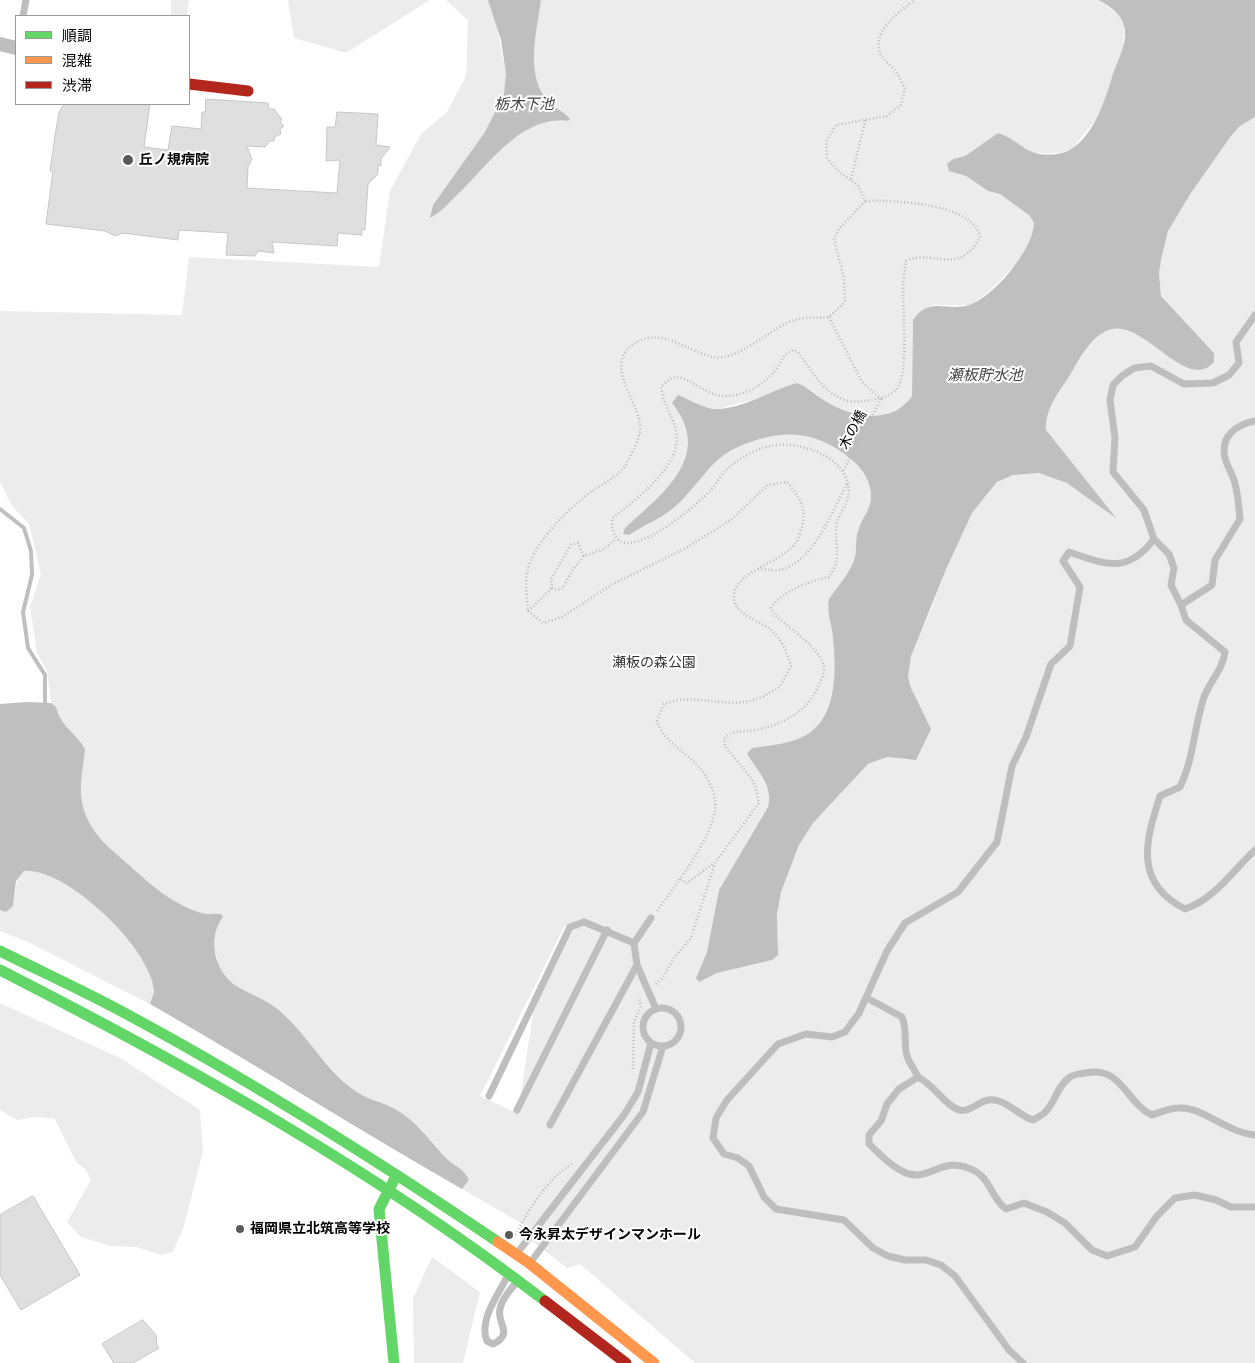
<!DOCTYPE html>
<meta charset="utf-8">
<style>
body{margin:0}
#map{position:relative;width:1255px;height:1363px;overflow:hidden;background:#fff;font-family:Cabin,"Noto Sans JP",sans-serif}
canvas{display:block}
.legend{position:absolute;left:15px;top:15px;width:175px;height:90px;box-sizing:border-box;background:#fff;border:1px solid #999;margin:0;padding:6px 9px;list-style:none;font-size:15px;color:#000}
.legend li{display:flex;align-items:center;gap:10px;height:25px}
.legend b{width:25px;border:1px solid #999}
</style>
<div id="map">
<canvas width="1255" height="1363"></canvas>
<ul class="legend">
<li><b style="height:6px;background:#63d668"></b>順調</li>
<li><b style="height:6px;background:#ff974d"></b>混雑</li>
<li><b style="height:6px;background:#b3261e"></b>渋滞</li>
</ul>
</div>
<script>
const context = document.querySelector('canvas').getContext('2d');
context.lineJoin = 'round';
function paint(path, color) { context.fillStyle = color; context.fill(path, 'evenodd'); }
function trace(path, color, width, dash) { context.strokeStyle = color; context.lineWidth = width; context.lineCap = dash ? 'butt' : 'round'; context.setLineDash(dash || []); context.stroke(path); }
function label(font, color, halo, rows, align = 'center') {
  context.font = font + ' Cabin,"Noto Sans JP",sans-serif'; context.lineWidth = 4; context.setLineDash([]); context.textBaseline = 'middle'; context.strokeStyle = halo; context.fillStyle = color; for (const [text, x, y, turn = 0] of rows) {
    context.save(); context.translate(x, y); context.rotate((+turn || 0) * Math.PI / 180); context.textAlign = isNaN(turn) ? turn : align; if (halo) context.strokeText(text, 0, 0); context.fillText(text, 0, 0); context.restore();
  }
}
const green = new Path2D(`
 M171 0H189L187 16H171Z
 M288 0H430L346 53 294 38Z
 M446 0H488C496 18 499 36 502 55 503 61 506 68 506 74 509 113 455 173 433 205L430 218C437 214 443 208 449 203 482 175 517 115 568 121 561 114 554 108 548 102 524 75 536 31 541 0H1098L1117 13 1124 24V32L1122 55 1112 77 1101 112 1094 122 1072 149 1059 153H1032L998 133 965 156 953 159 949 171 966 176 988 191 1000 194 1030 216 1034 223V231L1020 261 986 294 970 305H932L913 320 912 396 905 406 881 416 862 415 842 410 824 400 807 387H784L767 396 718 409 704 407 693 401 672 403C713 457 663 493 625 528L629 535C645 524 662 519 677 505 697 487 711 459 736 448 781 428 815 429 852 460 863 469 871 482 871 496 871 511 861 518 858 531 855 539 857 549 855 557 850 574 836 592 827 607 839 640 842 712 808 734 792 744 770 745 752 748L748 754 759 770 771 797 768 807 719 890 707 952 696 978 760 963 778 955 777 914 781 892 799 845 813 823 868 764 887 757 908 760 931 729C923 713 909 696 908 677 906 654 923 630 931 609 945 574 966 504 998 482 1008 475 1022 472 1034 473 1065 474 1093 502 1116 519L1048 435C1040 419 1054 400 1063 386 1074 369 1084 350 1099 336 1126 312 1156 353 1180 363 1187 366 1195 368 1202 370L1213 364 1214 353 1161 296 1159 273 1161 260 1168 231 1191 193 1231 136 1240 126 1255 117V1363H695L580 1264 567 1268 523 1234 524 1225 462 1189 469 1180 467 1175 448 1160 409 1119 394 1109 365 1099 349 1087 274 1006 236 986 227 978 219 966 213 944 214 931 222 917 221 914C215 913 208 915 202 913 173 904 151 886 129 866 106 844 88 832 81 799 77 780 88 761 81 743 79 738 75 736 71 733 62 726 59 717 56 707L51 703 47 671 37 653 30 607 41 574 29 524 12 506 0 482V311L182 315 189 257 379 267 390 191 421 134 447 112 466 76 468 20ZM565 925 571 931 534 1007 520 1099 512 1111 480 1096Z
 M34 870C47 874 65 880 76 889 100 908 151 958 154 989 154 994 151 1000 150 1004L30 943 0 931V910L6 912 13 906 18 876 24 871Z
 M0 1003 122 1059 200 1110 203 1151 184 1226 173 1252 161 1255 137 1247 111 1246 81 1237 67 1222 91 1180 85 1169 76 1162 55 1119 37 1117 17 1120 0 1110Z
 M432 1257 480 1292 463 1363H414L413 1298Z`);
const water = new Path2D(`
 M488 0H541C537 30 524 77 549 102 555 109 564 111 570 119L568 121C518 115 484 172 451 201 445 207 438 214 430 218L433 205 485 132 504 94 506 74 501 40Z
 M1098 0H1255V117L1240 126 1231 136 1191 193 1168 231 1161 260 1159 273 1161 296 1214 353V362C1186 395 1141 313 1106 331 1090 339 1078 361 1070 375 1059 393 1045 408 1046 430L1117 519 1067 483 1039 473 1013 475 997 482 987 494 972 513 947 567 911 656 908 677 911 688 931 729 916 760 887 757 868 764 813 823 799 845 781 892 777 914 778 955 772 960 717 973 699 982 696 978 707 952 719 890 768 807C774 787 757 770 747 754L752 748C770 745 792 744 808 734 838 714 836 667 833 637 832 624 826 611 829 599 838 586 851 572 855 557 857 549 855 539 858 531 861 518 871 511 871 496 871 482 863 469 852 460 815 429 781 428 736 448 711 459 697 487 677 505 662 519 645 524 629 535L623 534 625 528C663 493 714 456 672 403L678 395C691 400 705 410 719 409 747 407 771 390 797 383 808 387 814 394 824 400 849 417 892 426 912 396L913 320C930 296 946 312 969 305 994 297 1033 250 1034 223L1030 216 1000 194 988 191 966 176 949 171 947 164 953 159 965 156 998 133C1023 141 1024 158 1057 154 1089 150 1104 104 1112 77 1117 62 1130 39 1123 23 1119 12 1108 5 1098 0Z
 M26 702 51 703 56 707C62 729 75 731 85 749 83 771 77 791 85 813 94 837 111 849 129 865 151 885 172 904 202 913 208 915 215 913 221 914L223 917C206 939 215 973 238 987 250 994 264 999 275 1007 303 1029 323 1066 351 1088 368 1101 378 1100 395 1109 417 1121 430 1142 447 1159 454 1166 466 1170 469 1180L462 1189C357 1129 255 1064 150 1004 151 1000 154 994 154 990 150 948 66 867 24 871L16 881 13 906 6 912 0 910V704Z`);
const stream = new Path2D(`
 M0 509 24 528 31 551 32 575 23 612 28 648 45 675V702`);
const building = new Path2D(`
 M206 99 268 103 269 109H274L281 118V123L284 126 280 129 281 134 274 137V141H270L265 147 247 146 252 159 248 167 247 188 337 193 340 160 326 161 327 127H335L337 112 378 114 376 145 390 147 381 159V166L378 165V174L368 184 365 230 362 229V235L338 233 337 246 272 242 274 253 258 251 255 256 226 255 228 233 179 230 178 240 123 233 115 236 105 231 46 224 53 171H50L55 136 59 112 64 104H150L144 147 168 150 172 126 201 129 202 112H205Z
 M33 1196 80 1275 21 1310 0 1275V1215Z
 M143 1320 156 1335 157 1345 159 1348 133 1363H114L102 1344Z`);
const path = new Path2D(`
 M851 179 866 118
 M829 317 862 382 881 399 843 471
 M584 556 578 543 571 545 551 579 552 588 556 590 563 588 571 572 584 556 604 549 616 539
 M758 569C764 569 772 571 778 570 812 566 832 511 847 484
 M528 611 552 588
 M680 879 687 883 714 863
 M657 911C676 884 708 845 715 811 718 796 708 777 698 766 683 750 664 742 657 721L664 704C700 690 731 714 766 695 770 692 776 690 779 687 784 681 787 673 791 666 787 652 782 640 771 630 761 621 731 614 734 595 737 569 785 562 797 541 799 538 799 533 801 530 808 510 800 498 787 482L768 485 732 519 686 548 613 584 562 617 543 623 528 611C527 599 525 585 527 573 532 544 569 508 592 491 604 483 619 476 627 463 632 454 639 440 640 431 644 407 603 368 631 346 659 324 685 351 713 357 740 362 772 325 798 319 808 317 819 318 829 317L845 302 844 278 834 239 839 229 865 201 858 185 839 172 827 158 826 142 836 125 887 116 901 105 905 89C902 84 900 77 896 72 892 66 884 61 881 55 869 33 901 10 915 0
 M656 984 662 979 674 958 691 938 715 863 759 803 756 788 751 778 725 746 724 739C734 728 743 733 756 730 782 724 805 714 817 689 819 683 825 674 824 668 823 650 788 627 775 615L771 608C782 591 809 581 829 577 831 573 835 568 836 563 839 550 834 535 837 521 840 513 846 505 848 497 855 459 800 439 770 446 756 449 738 459 727 469 720 476 715 486 708 493 692 509 610 579 612 519 635 499 684 466 676 430 672 415 663 403 661 387 665 383 671 377 677 377 692 379 710 398 727 396 748 395 766 384 778 366 783 358 784 354 793 350L798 352C815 376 831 406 864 401 875 400 887 398 896 390 910 374 902 307 903 284 904 276 905 269 906 261 934 248 958 278 980 237 974 203 893 200 865 201
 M633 1069 634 1022 641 1006 639 998
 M515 1235C530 1208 547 1179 573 1163`);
const lane = new Path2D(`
 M23 16 26 0
 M1255 315 1236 342 1239 363 1229 375 1213 383 1184 384 1151 366 1134 368 1122 376 1113 385 1110 400 1115 438 1113 472 1144 510 1154 539 1169 554 1174 568 1171 585 1181 605 1212 585 1215 560 1240 519C1239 506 1238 493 1234 480 1232 473 1227 466 1225 458 1220 436 1236 425 1255 421
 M1181 605 1186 620 1225 652C1223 669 1210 681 1204 697 1194 727 1194 758 1180 787L1160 796C1145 842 1134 883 1185 909 1215 899 1233 870 1255 850
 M651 918 634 943 637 965 656 1009
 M867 998 902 1017C908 1032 903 1042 907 1056 909 1063 915 1070 918 1077L899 1089 887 1104 881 1121 869 1135V1144C880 1154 893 1169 909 1174 932 1180 943 1154 975 1171 990 1179 992 1199 1006 1209L1024 1203 1047 1212 1065 1223 1092 1250 1107 1256 1135 1247 1157 1216 1175 1198 1195 1195 1216 1200 1231 1207H1255
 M643 1027a19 19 0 1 1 38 0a19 19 0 1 1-38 0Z
 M918 1077C933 1085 940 1098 953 1107 967 1117 976 1102 988 1100 1004 1097 1019 1116 1033 1120 1037 1117 1044 1115 1046 1111 1056 1101 1057 1086 1070 1077 1074 1074 1080 1074 1085 1073 1122 1065 1125 1102 1152 1115 1161 1112 1170 1108 1179 1108 1201 1106 1228 1133 1255 1135
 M489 1096 570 927 584 922 634 943
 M517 1110 607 930
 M550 1125 637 965
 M518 1252 624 1115 638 1092 651 1043
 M530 1263 643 1112 663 1046
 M508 1275C499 1294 478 1320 487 1341L493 1344C515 1333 496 1324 500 1309 502 1299 510 1290 517 1282
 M1023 1363 1009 1350 955 1276 941 1265 926 1260H905L888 1256 873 1248 844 1220 776 1209 764 1197 749 1166 738 1158 724 1154 713 1138 716 1118 727 1100 778 1044 806 1034 832 1037 845 1032 859 1013 887 951 905 923 958 892 997 842 1012 766 1026 737 1051 664 1070 646 1080 587 1063 561 1069 552C1106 565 1128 574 1154 539`);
const street = new Path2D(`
 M0 44 16 48`);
const fast = new Path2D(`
 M0 951C40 971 80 989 119 1010 250 1080 375 1159 498 1242
 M0 970C190 1067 376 1171 545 1301
 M394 1363 379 1209 395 1178`);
const slow = new Path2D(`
 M498 1242 529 1263 654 1363`);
const jam = new Path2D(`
 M189 84 248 91
 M545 1301 626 1363`);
const markers = [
 [128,160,6,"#595959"],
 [240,1229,5,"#595959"],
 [509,1235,5,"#595959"]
];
const poiNames = [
 ["丘ノ規病院",139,160],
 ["福岡県立北筑高等学校",250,1229],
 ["今永昇太デザインマンホール",519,1235]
];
const streetNames = [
 ["木の橋",853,430,-62]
];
const parkNames = [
 ["瀬板の森公園",654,663]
];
const waterNames = [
 ["栃木下池",524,105],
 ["瀬板貯水池",985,376]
];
paint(green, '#ececec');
paint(water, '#bfbfbf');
trace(stream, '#bfbfbf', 4);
paint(building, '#dfdfdf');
trace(building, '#c7c7c7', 1);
trace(path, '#b9b9b9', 2.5, [1, 2.5]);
trace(lane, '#bebebe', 7);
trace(street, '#bebebe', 14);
trace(fast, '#63d668', 11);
trace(slow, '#ff974d', 11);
trace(jam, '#b3261e', 11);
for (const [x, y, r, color] of markers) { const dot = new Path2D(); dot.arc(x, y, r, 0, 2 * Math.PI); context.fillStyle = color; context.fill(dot); trace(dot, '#fff', 2); }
label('bold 14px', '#000', '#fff', poiNames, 'left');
label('14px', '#000', '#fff', streetNames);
label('14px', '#333', '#fff', parkNames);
label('italic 15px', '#444', '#fff', waterNames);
</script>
